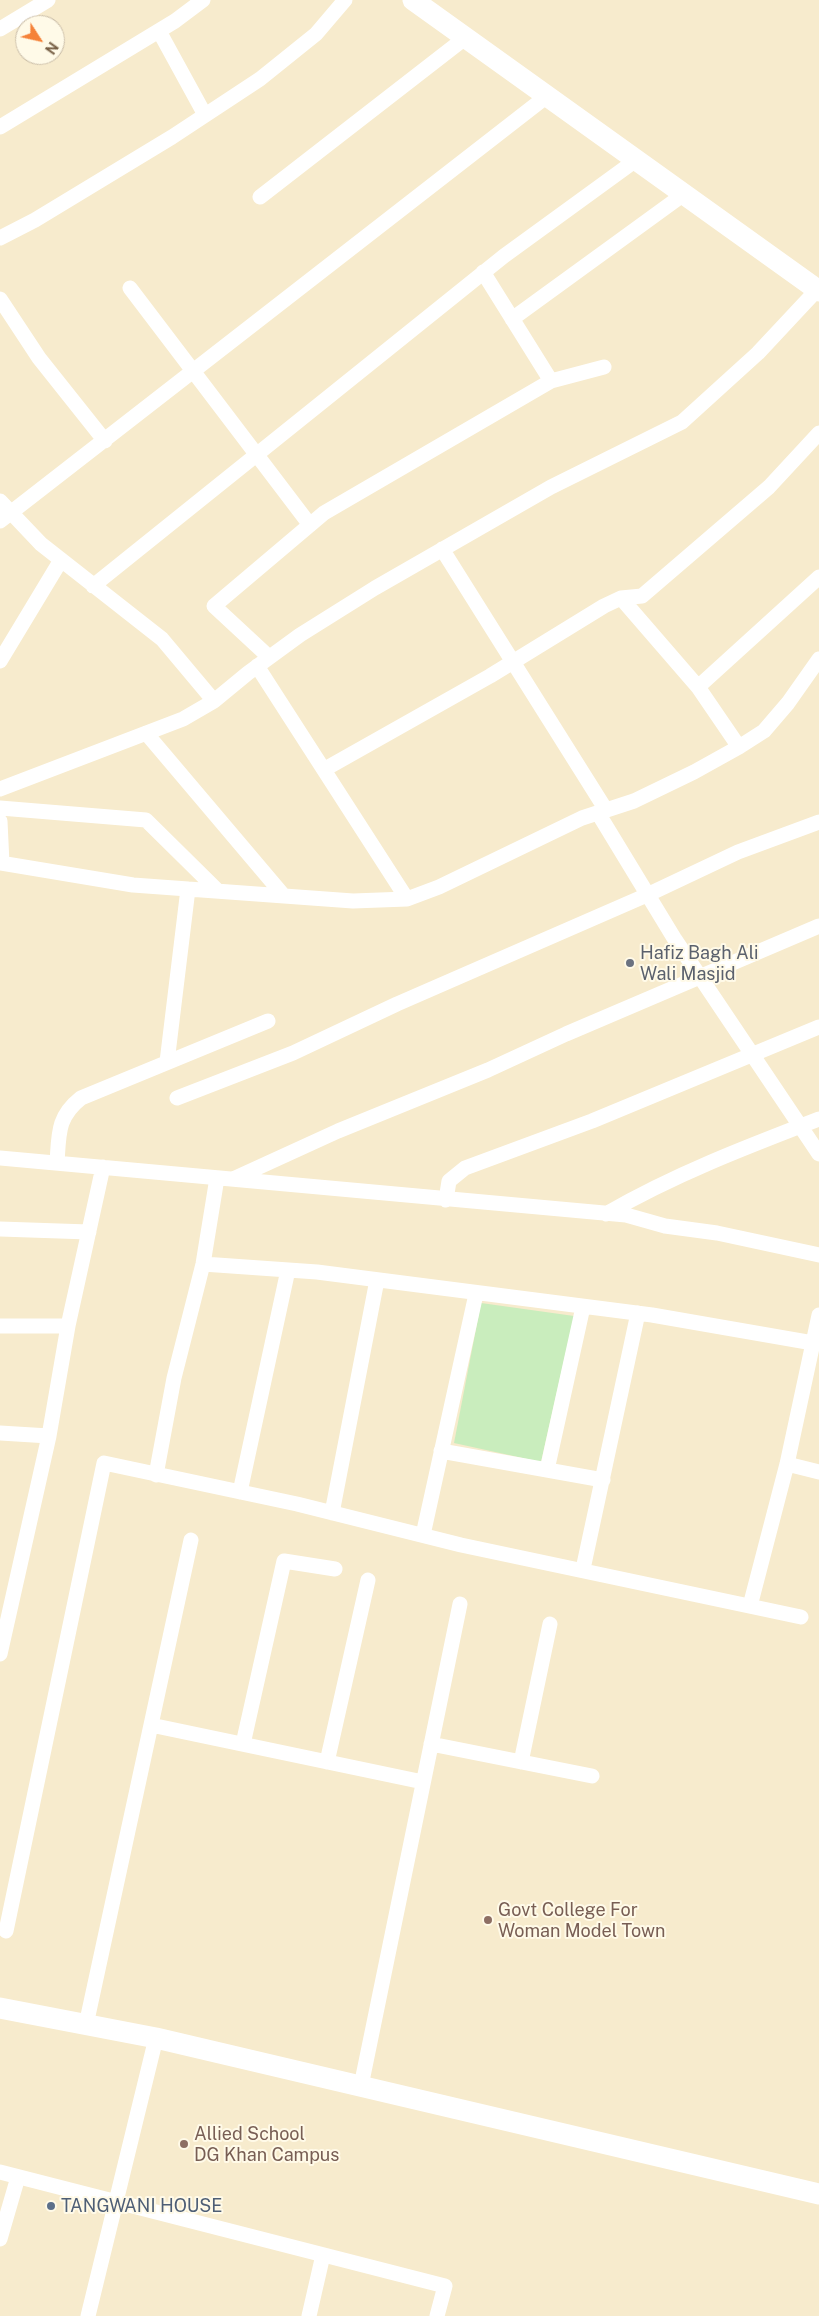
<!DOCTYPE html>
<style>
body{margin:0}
#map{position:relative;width:819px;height:2316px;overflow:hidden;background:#fef8e0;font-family:"Public Sans",sans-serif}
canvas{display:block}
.north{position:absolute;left:15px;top:15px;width:50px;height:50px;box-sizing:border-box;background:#fffae8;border:1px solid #c9bca7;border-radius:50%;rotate:125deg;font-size:14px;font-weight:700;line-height:20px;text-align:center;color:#775f45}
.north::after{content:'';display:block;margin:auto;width:18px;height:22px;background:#f58239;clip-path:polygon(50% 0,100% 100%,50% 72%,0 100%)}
</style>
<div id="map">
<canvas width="819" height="2316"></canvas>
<div class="north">N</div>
</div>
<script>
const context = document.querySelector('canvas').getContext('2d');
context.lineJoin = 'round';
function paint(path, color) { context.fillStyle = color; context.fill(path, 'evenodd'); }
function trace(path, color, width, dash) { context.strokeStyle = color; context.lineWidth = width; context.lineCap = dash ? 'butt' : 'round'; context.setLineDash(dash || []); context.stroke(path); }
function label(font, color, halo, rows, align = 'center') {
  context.font = font + ' "Public Sans",sans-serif'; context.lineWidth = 4; context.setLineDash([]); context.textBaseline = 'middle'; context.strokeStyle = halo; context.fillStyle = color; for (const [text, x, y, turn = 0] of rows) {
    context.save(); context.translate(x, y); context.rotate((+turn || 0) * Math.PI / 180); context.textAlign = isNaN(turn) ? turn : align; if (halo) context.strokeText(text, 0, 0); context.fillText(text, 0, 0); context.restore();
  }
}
const residential = new Path2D(`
 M0 0H819V2316H0ZM25 25H55V55H25Z`);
const green = new Path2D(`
 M481 1303 574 1316 541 1462 454 1443Z`);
const street = new Path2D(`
 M0 29 48 0
 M159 31 205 115
 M0 127 175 21 203 0
 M260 197 465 38
 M0 238 35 220 172 137 260 79 316 34 345 0
 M483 272 551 381
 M130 288 310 525
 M0 299 39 358 105 441
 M512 319 684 194
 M0 501 41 544 162 639 214 701
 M0 521 547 96
 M442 549 606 810
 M93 586 504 256 636 160
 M621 598 698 687 739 747
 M269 657 214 606 324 513 551 381 604 367
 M0 661 61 560
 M257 666 407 899
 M698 687 819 577
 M146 733 284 896
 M325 769 490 676 604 606 621 598 642 596 769 487 819 433
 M0 789 183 719 214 701 248 673 300 635 375 588 551 487 682 422 758 353 817 290
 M0 808 146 820 218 891
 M598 813 674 938 819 1154
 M0 821 2 863
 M0 863 133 885 353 901 407 899 439 887 582 818 634 801 694 772 739 747 764 731 788 703 819 659
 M167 1062 188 889
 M177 1098 293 1053 397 1004 647 895 738 852 819 822
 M0 1158 626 1215 665 1226 717 1233 819 1255
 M57 1163C59 1134 57 1117 81 1098L268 1021
 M233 1179 338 1131 488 1070 566 1034 819 926
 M446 1200 449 1181 465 1168 592 1121 819 1027
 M606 1214C673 1175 746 1147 819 1119
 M0 1229 89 1232
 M203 1264 317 1272 652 1315 813 1343
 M0 1326H68
 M0 1433 49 1436
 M441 1451 603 1480
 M787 1464 819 1472
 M547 1470 583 1307
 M156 1475 174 1378 203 1264 217 1178
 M240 1492 288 1270
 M332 1513 377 1280
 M423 1535 476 1294
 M583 1569 638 1313
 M750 1606 787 1464 819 1315
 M0 1654 49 1436 68 1326 103 1167
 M151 1725 423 1782
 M243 1744 284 1561 335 1569
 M431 1744 592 1776
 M327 1762 368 1580
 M521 1762 550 1624
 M6 1931 104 1463 297 1504 461 1545 801 1617
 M86 2025 191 1540
 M361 2086 460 1604
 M0 2172 445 2286 437 2316
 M0 2239 18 2177
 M88 2316 156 2038
 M309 2316 323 2255`);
const secondary = new Path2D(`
 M413 0 819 291
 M0 2008 156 2038 819 2194`);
const markers = [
 [630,963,5,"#6b7280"],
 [488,1920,5,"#8d6e63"],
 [184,2144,5,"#8d6e63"],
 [51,2206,5,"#5c6f8a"]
];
const worshipNames = [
 ["Hafiz Bagh Ali",640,953],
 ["Wali Masjid",640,974]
];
const educationNames = [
 ["Govt College For",498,1910],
 ["Woman Model Town",498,1931],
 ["Allied School",194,2134],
 ["DG Khan Campus",194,2155]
];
const serviceNames = [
 ["TANGWANI HOUSE",61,2206]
];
paint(residential, '#f7ebcd');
paint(green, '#c9edbd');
trace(street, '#fff', 15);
trace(secondary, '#fff', 21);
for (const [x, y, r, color] of markers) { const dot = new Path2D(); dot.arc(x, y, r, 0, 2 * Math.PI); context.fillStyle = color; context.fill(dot); trace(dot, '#fffae8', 2); }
label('18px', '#5b616d', '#fffae8', worshipNames, 'left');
label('18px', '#785e54', '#fffae8', educationNames, 'left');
label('18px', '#4e5e75', '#fffae8', serviceNames, 'left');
</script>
